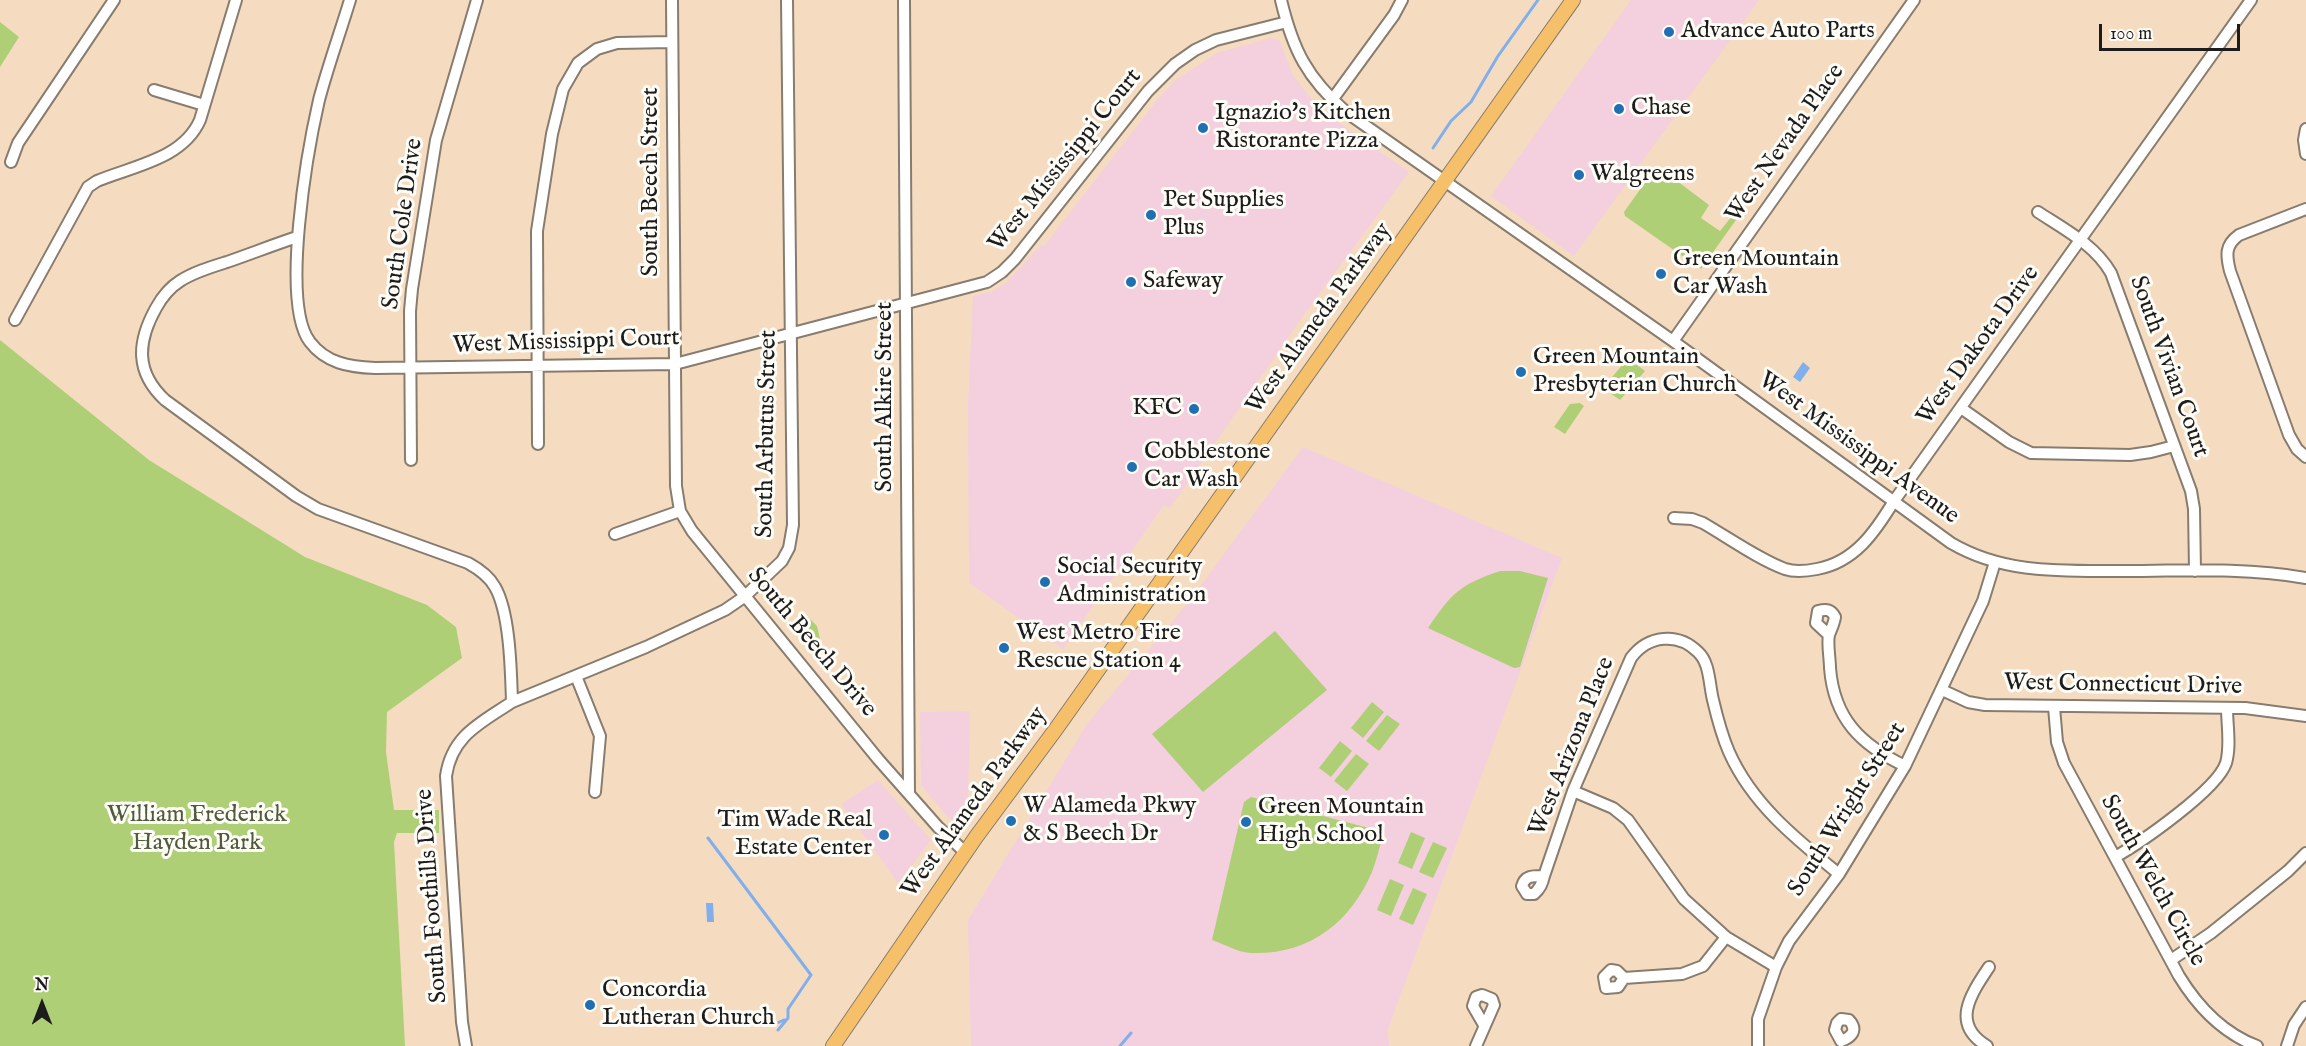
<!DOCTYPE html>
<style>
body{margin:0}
#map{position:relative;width:2306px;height:1046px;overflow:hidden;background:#f5dcc1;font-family:"IM FELL English",serif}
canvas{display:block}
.north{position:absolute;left:12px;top:974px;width:60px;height:60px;-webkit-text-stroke:4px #fdfcf7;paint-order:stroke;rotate:0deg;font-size:16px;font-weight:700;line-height:24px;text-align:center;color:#1c1c1c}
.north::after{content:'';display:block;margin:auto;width:21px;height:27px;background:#1c1c1c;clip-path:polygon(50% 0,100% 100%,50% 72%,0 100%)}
.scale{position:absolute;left:2099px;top:24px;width:141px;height:27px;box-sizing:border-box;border:3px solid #1c1c1c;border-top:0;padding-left:8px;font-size:18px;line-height:21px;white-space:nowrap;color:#1c1c1c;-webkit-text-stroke:4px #fdfcf7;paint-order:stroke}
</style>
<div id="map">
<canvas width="2306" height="1046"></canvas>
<div class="north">N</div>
<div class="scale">100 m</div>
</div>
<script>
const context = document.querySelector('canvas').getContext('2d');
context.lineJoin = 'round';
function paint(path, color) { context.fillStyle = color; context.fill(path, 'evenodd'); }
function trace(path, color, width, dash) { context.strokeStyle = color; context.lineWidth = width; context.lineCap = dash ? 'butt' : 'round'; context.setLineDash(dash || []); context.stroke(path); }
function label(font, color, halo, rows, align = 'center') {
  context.font = font + ' "IM FELL English",serif'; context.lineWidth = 6; context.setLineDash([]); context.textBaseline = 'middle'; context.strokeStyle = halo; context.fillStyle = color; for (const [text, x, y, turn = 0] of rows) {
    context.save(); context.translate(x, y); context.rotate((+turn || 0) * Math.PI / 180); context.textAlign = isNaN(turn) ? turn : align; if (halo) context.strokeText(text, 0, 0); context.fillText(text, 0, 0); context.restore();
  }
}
const built = new Path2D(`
 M1631 0H1759L1574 256 1491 196Z
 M1270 38 1279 40 1294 77 1315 103 1332 118 1409 172 1301 319 1170 508 1164 505 1063 649 969 583 968 404 973 296 991 292 1007 282 1042 244 1044 246 1158 99 1174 81 1217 53Z
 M1303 447 1562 558 1388 1029 1389 1046H971L968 920 1087 724 1187 604Z
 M970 711 968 799 954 821 949 819 921 785 920 712Z
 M878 780 931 840 898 883 841 804Z`);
const green = new Path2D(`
 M0 22 19 37 0 67Z
 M1658 170 1665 172 1709 205 1701 218 1720 231 1732 216 1736 220 1701 269 1625 216 1624 212 1651 174Z
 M0 340 149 460 305 557 427 605 456 627 462 658 387 712 386 752 394 810H439V833H397L394 842 405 1046H0Z
 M1628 358 1645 371 1620 400 1603 388Z
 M1580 403 1584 406 1565 434 1554 427 1570 404Z
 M1500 571H1520L1548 578 1520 667 1514 668 1428 628C1452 593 1459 585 1500 571Z
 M808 617 817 626 820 639 813 644 801 631Z
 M1275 631 1327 690 1203 792 1152 734Z
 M1372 702 1384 712 1363 738 1351 728Z
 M1387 715 1400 724 1379 751 1366 741Z
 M1340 741 1352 751 1331 777 1319 768Z
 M1356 754 1369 764 1347 791 1334 781Z
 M1251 797 1384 832C1380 845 1377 859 1372 872 1350 923 1309 955 1251 953 1239 953 1224 944 1212 940L1244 802Z
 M1411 832 1425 838 1412 869 1398 863Z
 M1433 842 1447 848 1433 878 1419 872Z
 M1390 879 1404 885 1391 916 1377 910Z
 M1413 888 1427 894 1413 925 1399 919Z`);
const water = new Path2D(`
 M1803 362 1810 368 1800 382 1793 377Z
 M706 903H713L714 922H707Z`);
const stream = new Path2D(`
 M1433 148 1451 121 1471 102 1498 56 1538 0
 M708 838 811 975 788 1009V1018L778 1030
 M775 1024 784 1020
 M1120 1046 1131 1033`);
const minor = new Path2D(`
 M350 0C340 33 328 66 319 100 308 148 280 303 310 342 326 363 349 367 375 368L675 364 987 282 1002 272 1015 259 1148 91 1175 64 1195 50 1216 40 1287 22
 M672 0 676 486 680 511 692 531 878 759 938 827 966 853
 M904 0 909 794
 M1281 0C1293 50 1307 78 1346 112L1673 341 1951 543C2002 573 2057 571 2115 571 2178 571 2243 567 2306 578
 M154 90 204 105
 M1332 100 1394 15 1402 0
 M2306 129 2304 140 2306 154
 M11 162 18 143 114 0
 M2306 209 2239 235C2225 245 2226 255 2230 271L2289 435 2297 449 2306 457
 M2038 212C2064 229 2095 245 2111 273L2191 491 2194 509 2195 571
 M297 237C273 245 250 254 227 262 211 267 194 272 180 281 169 288 162 297 156 308 137 342 135 372 165 400L296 496 318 509 468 563C479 569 489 576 495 587 510 613 511 671 512 702 481 723 452 735 446 776L462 1022 466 1046
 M15 320 88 187 97 181C133 166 183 159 200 120L236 0
 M1673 341 1914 0
 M1961 408 2009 442 2031 453 2130 455 2151 452 2174 446
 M538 444 537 231 552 134 563 89 578 63 597 49 617 43 672 42
 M411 460 410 311 412 289 436 140 477 0
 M1674 518 1692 519 1703 523C1729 538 1758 559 1785 569 1794 572 1807 571 1817 569 1855 562 1875 532 1894 501L2251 0
 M615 534 680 511
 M1829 635 1816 623 1818 611C1826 609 1831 609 1835 617 1834 624 1831 629 1829 635 1827 644 1830 658 1830 668 1834 719 1861 745 1905 766
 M576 676 600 736 595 792
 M1942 690 1968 702 1985 705 2245 708 2306 716
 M512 702 646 647 725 610 744 597 782 561 789 548 793 525 787 0
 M2054 707 2057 742 2064 763 2179 976C2198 1007 2222 1033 2257 1046
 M1573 791 1613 808 1628 820 1684 899 1726 937 1776 967
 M2115 857C2140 843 2217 790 2226 763 2231 746 2227 725 2227 708
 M1544 876C1534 876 1525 875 1522 886L1527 894H1534C1540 889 1542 884 1544 876L1573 791 1631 658C1648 635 1678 632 1698 652 1710 663 1709 684 1713 700 1717 717 1722 736 1729 752 1752 804 1796 839 1839 874
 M2171 960 2211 933 2288 871 2306 853
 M1624 978 1618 987 1606 988 1604 977 1611 970 1617 971 1624 978 1682 974 1703 966 1726 937
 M1841 1019 1849 1020C1858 1030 1852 1037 1841 1041L1835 1030 1837 1023Z
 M1476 1046 1494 1005 1492 999 1482 995 1476 997 1473 1006 1484 1025
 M1758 1046V1019L1776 967 1789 941 1839 874 1905 766 1983 601 1995 562
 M1987 1046C1950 1024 1971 994 1989 967
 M2287 1046 2294 1025 2306 1007`);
const major = new Path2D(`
 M833 1046 976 837 1056 729 1573 0`);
const markers = [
 [1669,32,6,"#1f6fb2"],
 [1619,109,6,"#1f6fb2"],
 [1203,128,6,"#1f6fb2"],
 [1579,175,6,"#1f6fb2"],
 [1151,215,6,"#1f6fb2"],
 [1661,274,6,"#1f6fb2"],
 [1131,282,6,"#1f6fb2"],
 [1521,372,6,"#1f6fb2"],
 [1194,409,6,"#1f6fb2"],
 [1132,467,6,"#1f6fb2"],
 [1045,582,6,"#1f6fb2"],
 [1004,648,6,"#1f6fb2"],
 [1011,821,6,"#1f6fb2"],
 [1246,822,6,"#1f6fb2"],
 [884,835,6,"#1f6fb2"],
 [590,1005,6,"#1f6fb2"]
];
const poiNames = [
 ["Advance Auto Parts",1681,32],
 ["Chase",1631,109],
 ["Ignazio's Kitchen",1215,114],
 ["Ristorante Pizza",1215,142],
 ["Walgreens",1591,175],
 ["Pet Supplies",1163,201],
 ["Plus",1163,229],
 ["Green Mountain",1673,260],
 ["Car Wash",1673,288],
 ["Safeway",1143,282],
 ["Green Mountain",1533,358],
 ["Presbyterian Church",1533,386],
 ["KFC",1182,409,"right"],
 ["Cobblestone",1144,453],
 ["Car Wash",1144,481],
 ["Social Security",1057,568],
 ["Administration",1057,596],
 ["West Metro Fire",1016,634],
 ["Rescue Station 4",1016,662],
 ["W Alameda Pkwy",1023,807],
 ["& S Beech Dr",1023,835],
 ["Green Mountain",1258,808],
 ["High School",1258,836],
 ["Tim Wade Real",872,821,"right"],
 ["Estate Center",872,849,"right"],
 ["Concordia",602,991],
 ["Lutheran Church",602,1019]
];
const streetNames = [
 ["West Nevada Place",1786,144,-55],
 ["West Mississippi Court",1066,161,-51],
 ["South Beech Street",652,182,-90],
 ["South Cole Drive",404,224,-82],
 ["West Alameda Parkway",1320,319,-54],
 ["West Mississippi Court",566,343,-2],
 ["West Dakota Drive",1979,346,-54],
 ["South Vivian Court",2168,367,70],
 ["South Alkire Street",886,397,-90],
 ["South Arbutus Street",768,434,-89],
 ["West Mississippi Avenue",1858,449,36],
 ["South Beech Drive",811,643,50],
 ["West Connecticut Drive",2123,686,1],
 ["West Arizona Place",1573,747,-68],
 ["West Alameda Parkway",975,803,-54],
 ["South Wright Street",1848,810,-58],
 ["South Welch Circle",2152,881,61],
 ["South Foothills Drive",433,896,-94]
];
const parkNames = [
 ["William Frederick",197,816],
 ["Hayden Park",197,844]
];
paint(built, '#f4cfdd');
paint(green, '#afcf77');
paint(water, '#81afeb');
trace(stream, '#81afeb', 3);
trace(minor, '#887c6e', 14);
trace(major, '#887c6e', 16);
trace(minor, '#fff', 10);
trace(major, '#f6c06b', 14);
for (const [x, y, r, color] of markers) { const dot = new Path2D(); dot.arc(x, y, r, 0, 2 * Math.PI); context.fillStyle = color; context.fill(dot); trace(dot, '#fdfcf7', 2); }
label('24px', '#1c1c1c', '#fdfcf7', poiNames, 'left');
label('24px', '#1c1c1c', '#fdfcf7', streetNames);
label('24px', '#4f5b3c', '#fdfcf7', parkNames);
</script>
